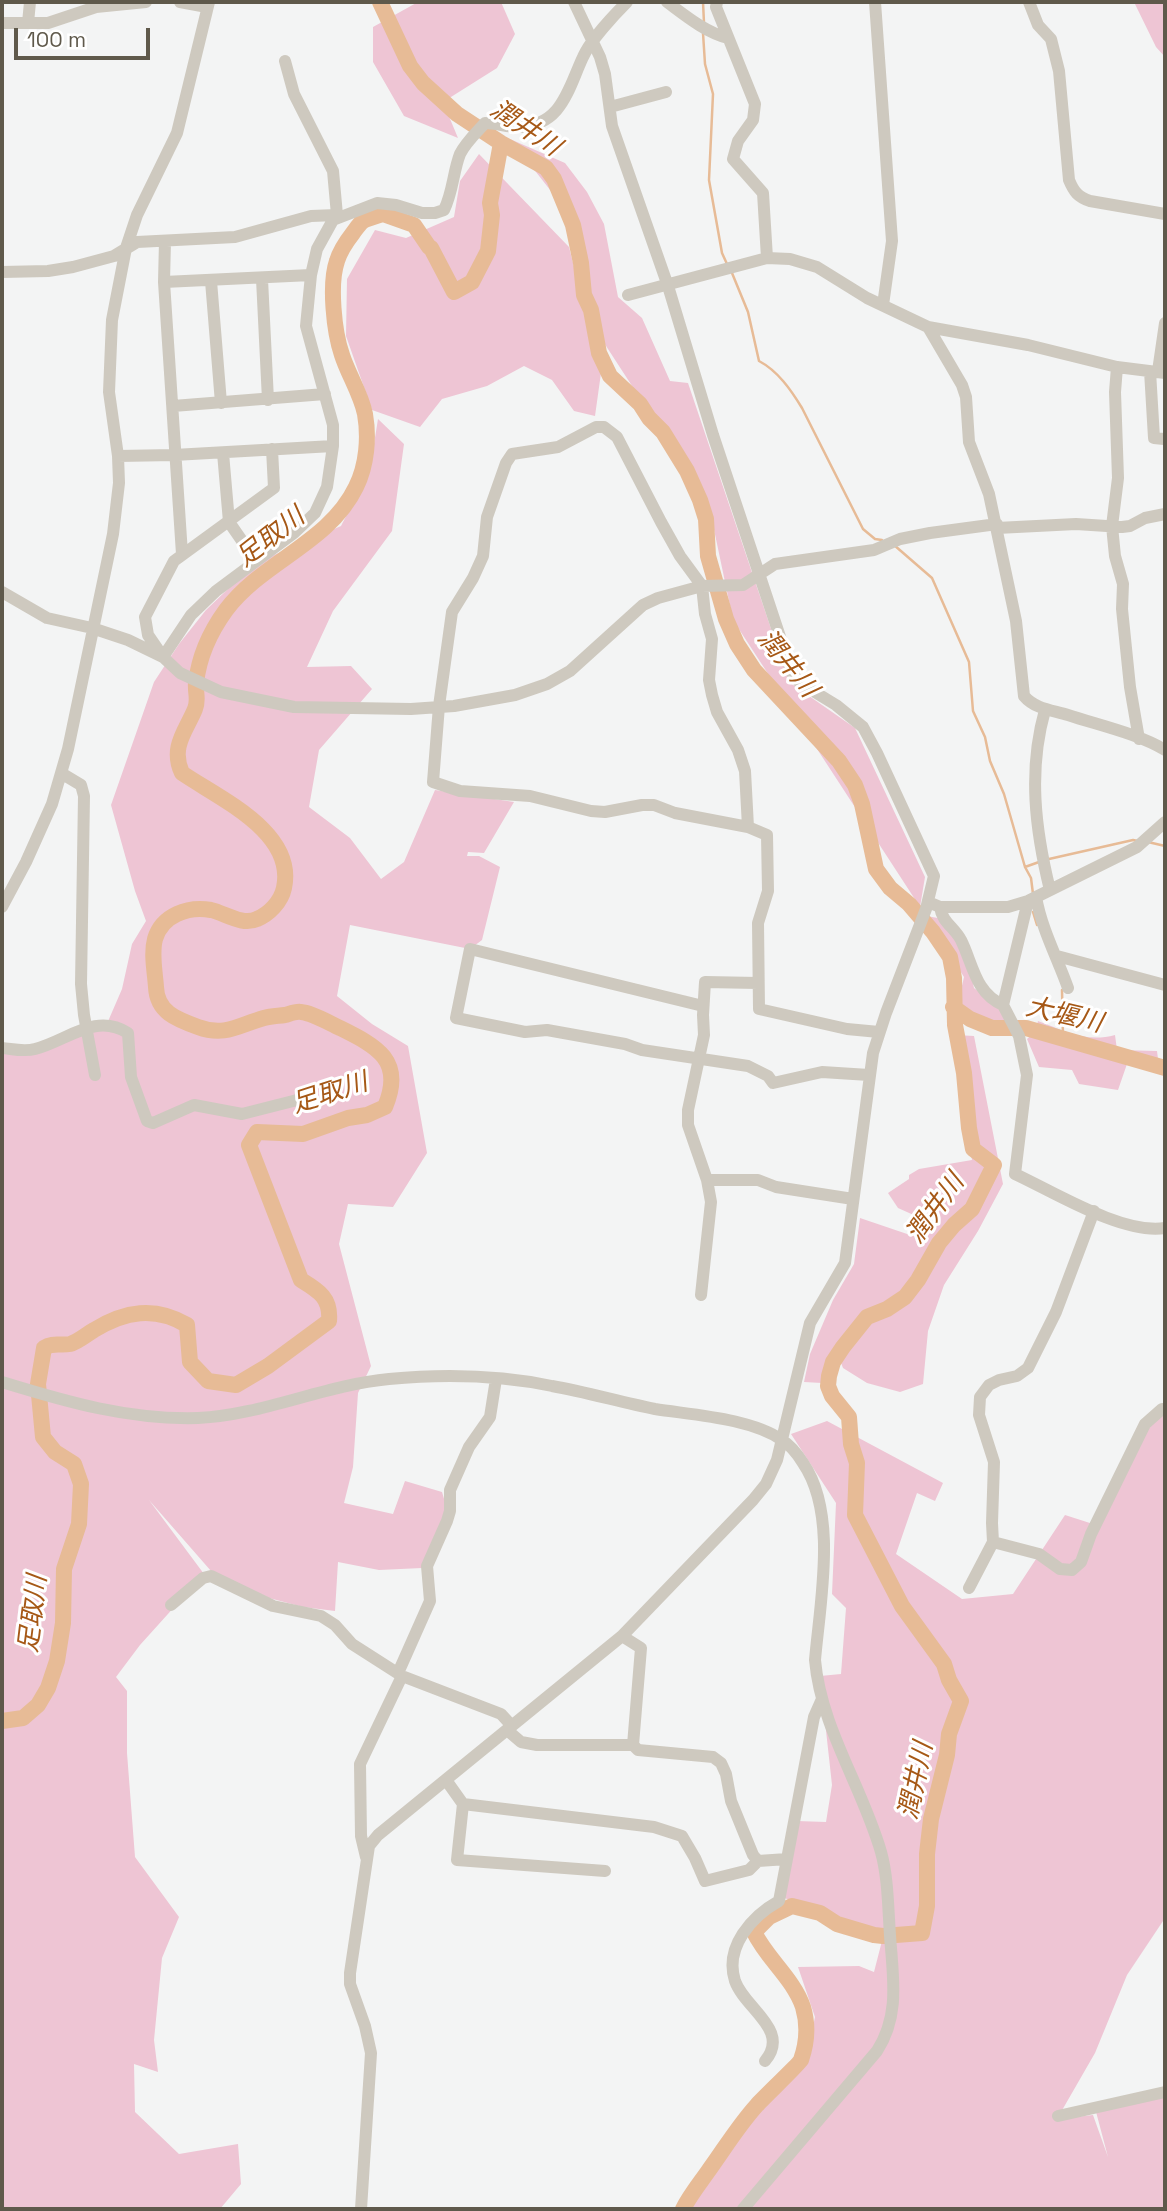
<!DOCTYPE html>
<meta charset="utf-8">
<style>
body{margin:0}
#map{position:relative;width:1167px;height:2211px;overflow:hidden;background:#f3f4f4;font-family:"Space Grotesk",sans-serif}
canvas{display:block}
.frame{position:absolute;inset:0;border:4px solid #5f594b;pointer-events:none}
.scale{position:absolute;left:14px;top:28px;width:136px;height:32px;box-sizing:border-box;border:4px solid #5f594b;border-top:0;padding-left:9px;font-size:21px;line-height:24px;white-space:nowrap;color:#5f594b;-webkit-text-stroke:5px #fff;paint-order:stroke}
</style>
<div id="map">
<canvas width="1167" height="2211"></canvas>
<div class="frame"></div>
<div class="scale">100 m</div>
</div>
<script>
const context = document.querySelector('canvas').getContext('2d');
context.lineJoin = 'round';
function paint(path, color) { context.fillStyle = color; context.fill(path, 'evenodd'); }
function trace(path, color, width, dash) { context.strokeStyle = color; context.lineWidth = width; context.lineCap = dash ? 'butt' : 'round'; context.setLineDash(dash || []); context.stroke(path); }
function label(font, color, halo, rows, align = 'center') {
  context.font = font + ' "Space Grotesk","Noto Sans JP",sans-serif'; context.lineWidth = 6; context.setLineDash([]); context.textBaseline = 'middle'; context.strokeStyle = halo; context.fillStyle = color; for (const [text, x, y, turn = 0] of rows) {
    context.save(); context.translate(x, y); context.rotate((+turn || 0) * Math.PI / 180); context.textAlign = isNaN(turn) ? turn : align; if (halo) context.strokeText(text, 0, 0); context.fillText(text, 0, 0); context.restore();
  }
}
const green = new Path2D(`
 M418 2H501L515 34 497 68 443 102 458 138 404 116 373 62V27Z
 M1134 2H1165V57L1156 47Z
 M510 139 565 163 587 192 604 224 618 297 642 318 670 381 688 383 789 682 855 728 925 877 920 907 733 620 712 520 673 449 595 329 558 200Z
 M479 154 569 247 601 373 595 416 574 411 552 380 524 366 487 386 442 399 420 427 372 410 346 336 347 279 375 230 406 238 454 217 460 181Z
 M378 419 404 444 392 531 333 611 307 667 351 666 372 689 319 750 309 807 350 838 381 879 404 862 435 790 514 802 484 853 468 852 467 856H479L500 867 482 940 470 949 350 925 337 996 372 1024 408 1046 427 1153 393 1207 348 1204 339 1244 371 1366 358 1393 353 1467 344 1503 393 1514 405 1481 442 1492 447 1509 422 1568 379 1570 338 1562 335 1611 303 1607 269 1598 211 1571 149 1500 204 1574 140 1645 116 1677 127 1691V1753L135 1857 179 1917 162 1958 154 2040 158 2072 134 2064 135 2112 179 2154 238 2144 241 2184 220 2209H2V1047L59 1043 106 1026 122 989 132 944 146 921 135 891 111 805 154 682 179 644 206 610 229 588 267 558 341 526 370 469Z
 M926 916 938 918 967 955 974 988 996 1005 1012 1027 1008 1036C989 1035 973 1029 959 1017V999L964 977Z
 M1038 1021C1065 1031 1086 1043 1115 1035L1117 1050 1157 1051 1158 1059 1165 1061V1074L1127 1064 1118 1090 1079 1084 1072 1070 1039 1067 1027 1039 1035 1032Z
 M956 1035 974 1036 1003 1184 978 1231 944 1285 928 1331 923 1384 900 1392 867 1383 843 1368 838 1355 822 1383 804 1382 810 1354 833 1300 854 1264 860 1218 913 1236 927 1221 898 1208 888 1193 909 1179V1175L919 1169 972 1160 961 1103Z
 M1165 1401V1918L1127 1975 1095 2053 1057 2119 1093 2115 1108 2157 1095 2108 1165 2087V2209H681L707 2172 767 2101 805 2063 815 2017 798 1967 859 1966 874 1972 883 1937 782 1897 797 1821 826 1822 832 1785 820 1676 841 1674 846 1608 832 1594 836 1503 791 1434 827 1421 943 1483 935 1501 917 1493 896 1554 962 1599 1013 1594 1065 1515 1093 1524Z`);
const stream = new Path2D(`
 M703 2 704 23
 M703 33 705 64 713 94 709 180 722 253 727 264
 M732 273 748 312 759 361C778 371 791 390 802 408L863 529 875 539 882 540
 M894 545 932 578 969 662 973 711 985 737 990 761 1004 794 1025 867 1031 878 1033 894
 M1148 842 1165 846
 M1049 859 1133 840 1138 841
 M1025 867 1039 862
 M1033 912 1037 925
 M1062 990 1063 1037`);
const river = new Path2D(`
 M380 2 410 66 423 83 457 114 501 143 546 168 554 179 573 225 581 263 584 295 591 310 599 353 610 376 640 404 649 418 663 432 687 471 700 500 706 519 708 556 726 619 737 644 754 670 839 761 855 785 862 804 876 869 890 888 909 904 933 932 950 957 954 978 955 1025 964 1073 969 1128 973 1149 994 1165 972 1209 954 1225 939 1243 918 1280 905 1297 887 1309 867 1317 843 1347 833 1362 829 1376 828 1386 832 1396 849 1417 851 1444 857 1463 855 1515 902 1606 944 1664 949 1680 961 1701 949 1734 947 1755 931 1819 927 1854V1906L922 1933 883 1936 874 1935 837 1924 820 1913 792 1906 769 1917 754 1932C767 1959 793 1978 803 2007 808 2024 807 2043 801 2060 799 2064 763 2098 757 2105 738 2126 725 2148 709 2170 700 2183 690 2195 683 2209
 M953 1007 970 1019 992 1028H1026L1165 1068
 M2 1721 23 1718 38 1705 48 1688 57 1661 63 1623 64 1569 79 1524 81 1484 74 1464 55 1452 43 1437 38 1384 44 1348C53 1342 60 1346 70 1344 78 1342 87 1334 94 1330 125 1311 155 1306 187 1325L190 1362 208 1381 236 1385 268 1366 329 1321C331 1298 319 1291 301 1280L249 1145 257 1132 303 1134 348 1118 367 1115 385 1107C405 1060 376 1046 340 1028 329 1023 313 1013 301 1012 296 1011 289 1014 285 1015 278 1016 271 1016 264 1018 239 1025 225 1037 198 1027 176 1019 157 1012 156 987 155 972 151 954 155 939 162 915 188 906 211 910 225 913 242 926 257 919 269 914 281 902 284 888 296 832 220 799 182 773 170 747 186 731 195 709 199 700 195 692 196 683 199 656 210 632 226 610 263 561 329 543 356 487 367 465 369 437 365 414 361 394 348 374 342 355 334 332 329 284 337 261 340 251 346 242 353 233 356 229 359 224 363 221 369 218 377 216 383 214L414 225 429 247 431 248 454 292 472 282 488 251 492 215 490 203 501 143`);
const minor = new Path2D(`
 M180 2 207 7
 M667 2C686 16 705 32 728 38
 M717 2 716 7 755 104 753 120 738 141 733 159 763 193 767 258
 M875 2 892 241 883 305
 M1029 2 1038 25 1051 39 1059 71 1069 180C1074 192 1078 197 1090 201L1165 214
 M2 23H48L96 7 146 2
 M28 23 30 2
 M285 61 294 94 333 171 337 215
 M610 107 666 92
 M165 241 164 282 182 554
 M2 272 48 271 73 267 114 256 137 242 235 237 311 216 337 215 334 219
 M262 279 268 400
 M211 281 221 403
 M164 282 311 275
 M628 295 767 258 790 259 817 267 867 298 928 327 962 385 966 397 969 442 989 494 1016 621 1024 696C1035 709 1052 710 1068 715 1098 725 1139 734 1165 750
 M928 327 1028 345 1117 367 1165 373
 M1117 367 1115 392 1118 478 1112 526 1115 556 1123 584 1122 609 1130 687 1139 739
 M1150 371 1154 438 1164 439
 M1158 371 1165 323
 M173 406 325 394
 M596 427H604L617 437 661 522 680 556 702 586 705 614 712 639 709 680 712 695 717 712 738 750 745 771 748 827 675 813 654 805H642L605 812 591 811 530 796 460 791 433 782 439 706 452 612 473 578 483 556 487 517 506 463 512 454 558 447Z
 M272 449 274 488 174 561 145 617 148 635 163 657 191 615 216 591 294 533 315 513 327 487 333 446V425L306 326 311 275 317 249 333 220 377 203 396 205 422 213H435L444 210C453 192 453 172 460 154 466 142 477 132 485 123 496 123 507 127 518 127 562 126 568 89 583 57 590 41 614 15 627 2
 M223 453 229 522 256 561
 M118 456 174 455 333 446
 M997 528 1076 524 1122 527 1130 526 1145 518 1165 514
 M2 592 47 618 92 628 128 640 163 657 180 673 221 692 294 707 411 709 454 706 515 695 547 684 570 671 643 605 658 598 702 586 743 585 775 564 874 550 900 539 930 533 997 524
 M1045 710C1028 770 1035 829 1050 890
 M61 773 81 785 84 796 81 984 84 1015 95 1075
 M748 827 767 835 768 891 758 923 759 1009 847 1029 879 1032
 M1036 897C1042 930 1057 957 1068 988
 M933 904 940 907H1008L1028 901 1137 847 1165 822
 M2 907 26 862 52 804 68 749 113 534 119 483 118 456 109 392 112 320 126 248 137 215 177 133 209 2
 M940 907C942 922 954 927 961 940 973 964 975 993 1003 1005L1019 1036 1027 1075 1015 1174C1054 1192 1123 1235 1165 1228
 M1057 956 1165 985
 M1003 1005 1028 901
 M703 1006 470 949 456 1018 525 1032 547 1030 625 1044 642 1050 748 1066 768 1076 773 1083 822 1072 869 1075
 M2 1048C13 1049 24 1052 35 1049 67 1041 95 1012 128 1033L131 1077 147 1121 153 1123 194 1105 242 1114 305 1098
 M707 1180H758L776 1187 853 1199
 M701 1295 711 1202 707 1180 688 1125V1110L704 1035 703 1015 705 982 758 983
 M2 1382C67 1402 129 1420 198 1418 263 1415 324 1385 389 1379 442 1374 499 1375 552 1386 586 1392 620 1402 655 1409 693 1415 750 1418 782 1440 790 1445 798 1455 803 1463 838 1514 820 1601 815 1660 821 1728 862 1786 881 1852 889 1880 888 1918 891 1948 894 1985 898 2018 877 2051L743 2209
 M993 1542 1039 1554 1060 1569 1072 1570 1081 1562 1091 1534 1145 1424 1162 1409H1165
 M969 1588 993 1542 992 1523 994 1462 979 1415 980 1397 989 1385 999 1380 1017 1376 1028 1368 1056 1312 1094 1211
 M171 1605 203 1578 211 1576 273 1606 321 1616 335 1625 352 1644 402 1676 501 1714 512 1726
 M622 1636 641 1648 633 1745
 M398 1673 430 1601 427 1566 447 1521 450 1511V1490L469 1447 490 1417 496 1379
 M446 1780 463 1804 457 1860 605 1871
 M463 1804 654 1827 682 1836 695 1858 705 1881 749 1870 758 1861 753 1855 731 1801 726 1774 721 1763 713 1757 638 1750 633 1745H537L521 1742 507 1730
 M366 1857 361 1836 360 1764 402 1676
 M758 1861 787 1859
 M765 2061C791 2030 745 2009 735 1981 724 1947 752 1916 779 1901L814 1717 822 1699
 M1058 2116 1165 2092
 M361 2209 371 2053 365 2026 350 1984V1973L369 1846 378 1835 622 1636 753 1500 766 1484 777 1460 810 1323 845 1263 873 1053 886 1013 926 909 934 876 877 753 863 727 836 705 800 683 792 673 713 435 668 286 612 126 605 74 600 57 574 2`);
const waterNames = [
 ["潤井川",525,129,34],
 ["足取川",271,538,-38],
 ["潤井川",787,664,51],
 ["大堰川",1064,1016,13],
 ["足取川",330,1094,-18],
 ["潤井川",936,1209,-54],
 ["足取川",34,1614,-83],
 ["潤井川",917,1781,-78]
];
paint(green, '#eec5d4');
trace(stream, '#e7bb96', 2.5);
trace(river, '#e7bb96', 16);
trace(minor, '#cec9bf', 12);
label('italic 26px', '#a65816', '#fff', waterNames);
</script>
